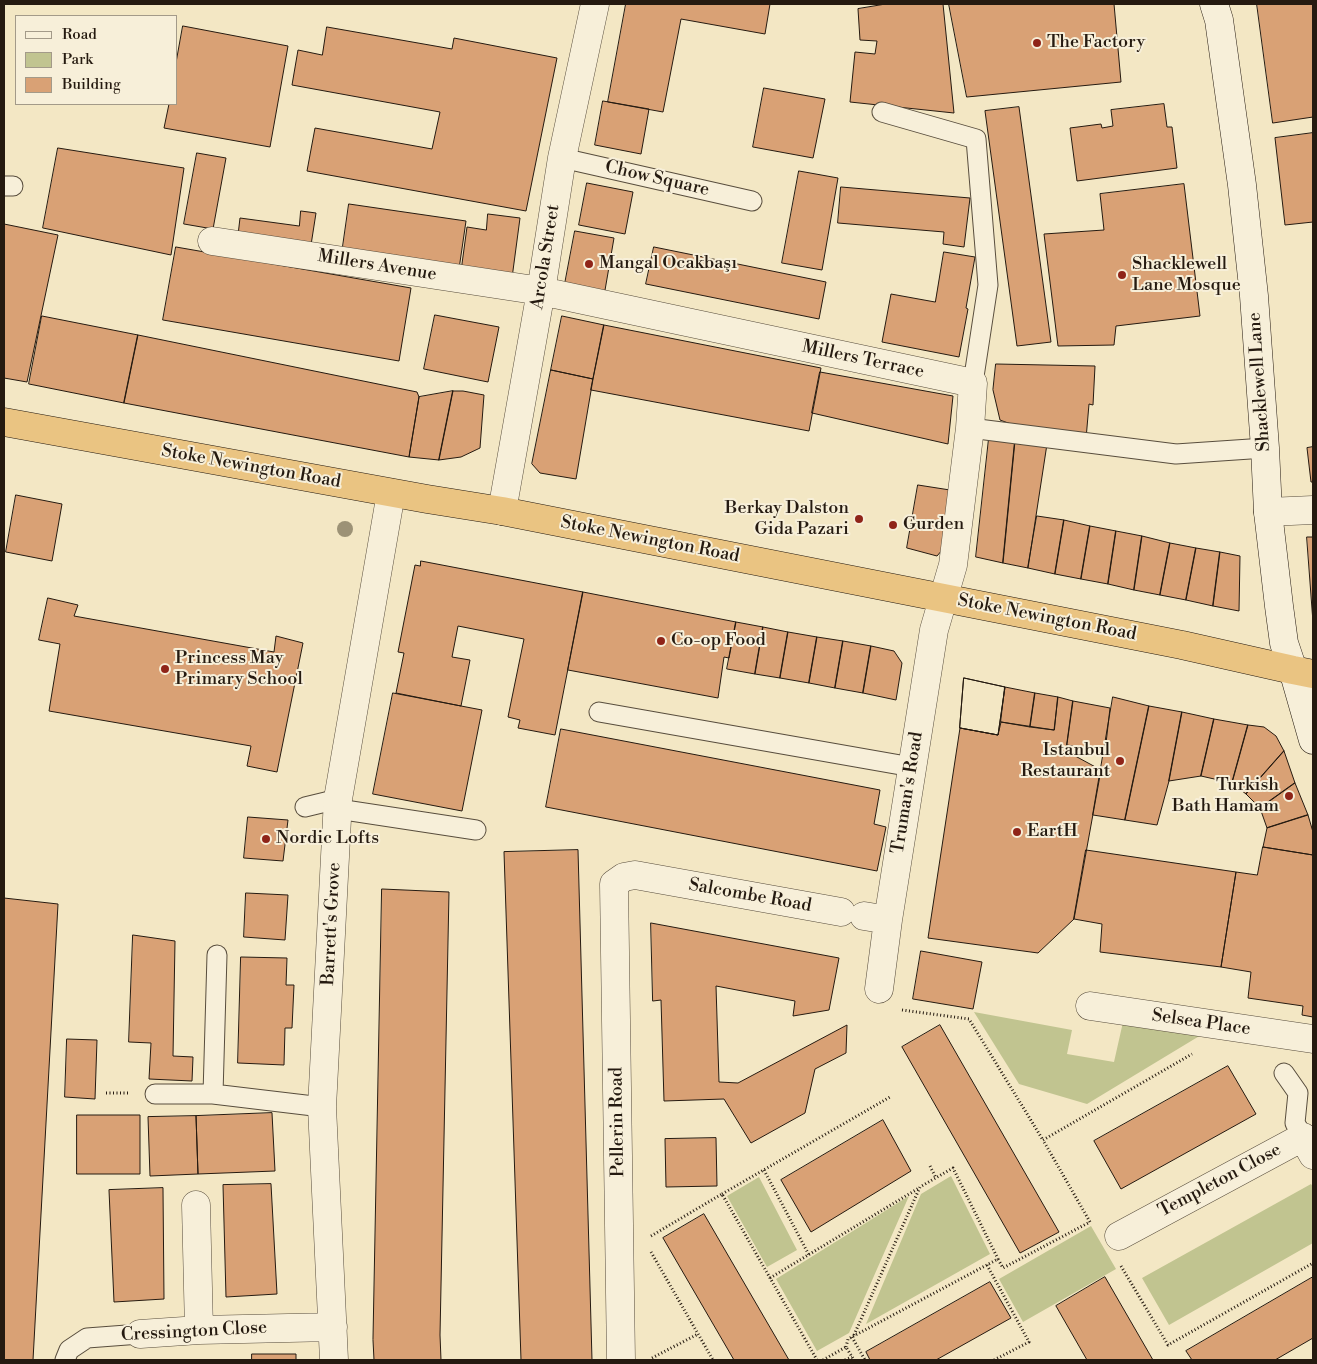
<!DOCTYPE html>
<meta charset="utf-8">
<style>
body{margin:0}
#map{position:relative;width:1317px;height:1364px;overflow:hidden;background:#f3e7c4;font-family:"Libre Bodoni",serif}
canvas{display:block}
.frame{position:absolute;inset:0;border:5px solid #251a10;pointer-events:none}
.legend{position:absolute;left:15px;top:15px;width:162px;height:90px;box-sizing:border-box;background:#f7efd9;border:1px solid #a39a89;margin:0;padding:6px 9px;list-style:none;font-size:15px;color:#251a10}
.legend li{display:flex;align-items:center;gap:10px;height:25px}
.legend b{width:25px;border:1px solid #a39a89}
</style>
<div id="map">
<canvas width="1317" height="1364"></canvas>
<div class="frame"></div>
<ul class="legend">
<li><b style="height:6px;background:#f7efd9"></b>Road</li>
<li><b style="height:14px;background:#c1c490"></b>Park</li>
<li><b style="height:14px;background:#d9a175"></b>Building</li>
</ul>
</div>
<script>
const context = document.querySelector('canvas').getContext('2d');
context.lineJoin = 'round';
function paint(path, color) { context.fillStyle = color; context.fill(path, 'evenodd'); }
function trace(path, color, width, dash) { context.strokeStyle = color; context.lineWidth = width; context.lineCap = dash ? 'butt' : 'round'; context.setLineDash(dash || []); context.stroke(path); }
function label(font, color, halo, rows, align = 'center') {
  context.font = font + ' "Libre Bodoni",serif'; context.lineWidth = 4; context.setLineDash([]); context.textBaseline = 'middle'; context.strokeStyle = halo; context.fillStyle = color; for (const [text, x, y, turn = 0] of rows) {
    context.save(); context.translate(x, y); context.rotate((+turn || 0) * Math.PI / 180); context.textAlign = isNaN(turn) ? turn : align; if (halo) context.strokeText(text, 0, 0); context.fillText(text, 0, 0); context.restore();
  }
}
const green = new Path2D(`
 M974 1012 1072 1030 1067 1054 1114 1062 1123 1022 1206 1032 1087 1104 1019 1084Z
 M951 1176 990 1254 866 1324 921 1194Z
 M759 1177 797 1250 767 1267 727 1196Z
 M1311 1184 1313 1187V1243L1169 1325 1142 1278Z
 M909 1196 849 1333 817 1351 776 1279Z
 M1091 1226 1116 1269 1023 1322 999 1279Z`);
const building = new Path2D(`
 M626 4H770L765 34 681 19 663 112 608 102Z
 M886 4H943L954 113 850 102 855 52 875 54 877 41 860 40 858 9Z
 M949 4H1114L1121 82 967 97Z
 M1257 4H1313V117L1273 123Z
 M183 26 288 46 270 147 164 128 169 104H176V63Z
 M327 27 452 49 454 38 557 58 526 211 307 171 315 128 432 149 440 112 292 85 298 50 322 55Z
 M764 88 825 99 813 158 753 147Z
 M603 101 649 109 641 154 595 145Z
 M1164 104 1167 127H1172L1177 168 1077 181 1070 128 1101 124 1102 128 1113 126 1111 110Z
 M1019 107 1051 342 1017 346 985 111Z
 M1313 133V222L1285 225 1275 138Z
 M58 148 184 168 171 255 43 228Z
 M197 153 226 158 213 229 184 224Z
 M799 171 838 178 822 270 782 263Z
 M587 183 633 192 625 234 579 225Z
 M1184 184 1200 316 1116 326 1114 345 1058 346 1044 234 1104 230 1100 194Z
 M841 187 970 198 964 247 943 244 944 232 838 223Z
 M349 204 466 221 459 269 342 253Z
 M301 211 316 213 311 245 238 235 240 218 299 226Z
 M488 214 520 218 512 278 461 271 467 227 486 230Z
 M4 224 58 235 27 382 4 378Z
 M575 231 614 238 604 296 564 289Z
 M176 247 411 288 399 361 163 320Z
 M654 247 826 282 819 319 646 284Z
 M944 252 975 257 966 308 968 309 959 357 882 342 891 294 935 302Z
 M435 315 499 327 488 382 424 369Z
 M42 316 138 335 124 403 29 384Z
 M562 316 604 325 593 379 551 370Z
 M604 325 821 368 809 431 591 390Z
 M138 335 417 392 419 397 409 457 124 403Z
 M996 364 1095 366 1093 405 1089 404 1086 439 1038 434 1000 420 993 390Z
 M551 370 593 379 576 479 540 473 532 464Z
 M820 372 953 396 948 444 812 413Z
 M453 391H463L484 395 480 448 461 457 439 460Z
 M453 391 439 460 409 457 419 397Z
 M989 438 1015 441 1003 563 976 557Z
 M1015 441 1047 444 1028 568 1003 563Z
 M1313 447V482H1311L1307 448Z
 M918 485 950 490 943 549 937 556 907 548Z
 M16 495 62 504 52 561 6 552Z
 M1037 516 1064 520 1055 574 1028 568Z
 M1064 520 1090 526 1081 579 1055 574Z
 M1090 526 1116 531 1108 584 1081 579Z
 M1116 531 1142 536 1134 590 1108 584Z
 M1142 536 1170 543 1160 595 1134 590Z
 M1307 537H1313V622Z
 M1170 543 1196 548 1186 600 1160 595Z
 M1196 548 1220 552 1213 606 1186 600Z
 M1220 552 1240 556 1239 611 1213 606Z
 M421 561 583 592 555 735 518 728 520 720 508 717 524 639 458 626 452 657 470 660 461 706 396 693 404 653 398 652 415 565 420 566Z
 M583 592 736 622 729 658 724 657 718 698 568 670Z
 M48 598 78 605 74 616 274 652 276 636 303 643 277 772 247 766 251 746 49 711 60 644 39 640Z
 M736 622 763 627 755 674 727 669Z
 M763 627 788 632 780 678 755 674Z
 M788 632 817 637 809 683 780 678Z
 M817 637 843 641 835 688 809 683Z
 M843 641 871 646 863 693 835 688Z
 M871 646 894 651 902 663 896 700 863 693Z
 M964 678 1005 687 998 735 960 728Z
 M964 678 1005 687 998 735 960 728Z
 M1005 687 1035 693 1030 727 1001 722Z
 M393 693 482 710 462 811 373 794Z
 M1035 693 1058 697 1054 730 1030 727Z
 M1058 697 1073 701 1066 751 1101 770 1074 919 1038 953 928 938 960 728 998 735 1001 722 1054 730Z
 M1113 697 1149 706 1125 820 1093 815Z
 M1073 701 1110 708 1105 752 1067 745Z
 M1149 706 1182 712 1169 781 1157 825 1125 820Z
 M1182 712 1214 719 1201 776 1169 781Z
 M1214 719 1248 725 1232 783 1201 776Z
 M1248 725 1264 727 1276 736 1284 751 1246 794 1232 783Z
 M561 729 880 790 874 824 886 827 877 871 546 807Z
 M1284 751 1295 783 1260 808 1246 794Z
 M1295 783 1308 815 1267 828 1260 808Z
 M1308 815 1313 832V855L1263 847 1267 828Z
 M248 817 288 820 283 861 244 858Z
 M1263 847 1313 855V1017L1302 1015 1303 1006 1248 998 1251 972 1221 967 1236 872 1257 875Z
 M578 850 592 1360H521L504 852Z
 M1086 850 1236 872 1221 967 1100 952 1102 924 1074 919Z
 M382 889 449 892 440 1335 441 1360H374L373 1340Z
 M246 893 288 895 285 940 244 937Z
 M4 898 58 904 33 1360H4Z
 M651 923 839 958 829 1010 793 1016 795 1001 716 986 719 1082 738 1083 847 1025 846 1053 815 1069 805 1113 751 1143 724 1099 664 1101 661 1000 653 1001Z
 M133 935 175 941 173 1056 193 1057 192 1081 149 1079 151 1043 129 1042Z
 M921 951 982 962 973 1009 913 999Z
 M241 957 287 958 286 985H294L292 1028H285L284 1065 238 1063Z
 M940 1025 1059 1232 1020 1253 902 1047Z
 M67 1039 97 1040 95 1099 65 1097Z
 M1228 1066 1256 1114 1121 1189 1094 1141Z
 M272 1113 275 1171 198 1174 196 1116Z
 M77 1115H140V1174H77Z
 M196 1116 198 1174 150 1176 148 1117Z
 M883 1120 911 1171 811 1232 781 1180Z
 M716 1138 717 1186 666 1187 665 1139Z
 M271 1184 277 1294 226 1297 223 1185Z
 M163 1188 164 1299 114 1302 109 1190Z
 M704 1214 789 1360H734L663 1238Z
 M1105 1277 1153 1360H1087L1056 1306Z
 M1313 1277V1338L1275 1360H1192L1186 1351Z
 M990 1282 1011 1318 936 1360H870L866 1352Z
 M252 1354H296V1360H252Z`);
const path = new Path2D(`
 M902 1010 969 1019 1043 1140
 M106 1093H129
 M930 1166 936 1178
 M764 1170 809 1255
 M722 1194 890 1097
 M651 1236 722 1194 817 1360
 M651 1252 713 1360
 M987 1265 1029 1342 994 1360
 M1121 1266 1168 1345 1313 1263
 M770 1278 919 1188
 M854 1335 920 1187 953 1168 998 1259
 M852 1337 865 1360
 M846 1347 848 1339 998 1259 1003 1268 1090 1222 1043 1140 1192 1054
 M652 1358 698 1334
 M823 1360 846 1347 854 1360
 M845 1360 852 1357`);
const lane = new Path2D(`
 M882 112 976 139 988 285 973 383
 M562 158 752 201
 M4 186H13
 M970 428 1176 454 1265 448
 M599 712 912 767
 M305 807 338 799
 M338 809 476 830
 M1284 1073 1298 1093 1295 1123 1303 1137
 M155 1094H213L322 1107
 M213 1094 217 955
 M65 1360 69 1350 87 1338 140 1334`);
const street = new Path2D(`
 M212 241 541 291 973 383 970 428 953 565 934 630 888 920 879 989
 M502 511 541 291 562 158 595 4
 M1268 512 1313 510
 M864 916 888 920
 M1090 1006 1313 1039
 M196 1205 199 1330
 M1119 1236 1303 1137 1313 1155
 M140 1334 199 1330 333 1327
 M334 1360 322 1107 338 799 391 493
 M621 1360 614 884 624 877 635 875 841 912`);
const secondary = new Path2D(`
 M1214 4 1219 20 1242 185 1254 296 1265 448 1268 512 1279 606 1284 643 1293 670 1313 740`);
const highway = new Path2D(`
 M4 422 427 499 502 511 1182 645 1293 670 1313 674`);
const trees = [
 [345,529]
];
const markers = [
 [1037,43,5,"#8f2418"],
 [589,264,5,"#8f2418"],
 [1122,275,5,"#8f2418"],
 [859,519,5,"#8f2418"],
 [893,525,5,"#8f2418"],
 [661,641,5,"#8f2418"],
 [165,669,5,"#8f2418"],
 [1120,761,5,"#8f2418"],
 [1289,796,5,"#8f2418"],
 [1017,832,5,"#8f2418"],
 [266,839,5,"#8f2418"]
];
const poiNames = [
 ["The Factory",1047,43],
 ["Mangal Ocakbaşı",599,264],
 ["Shacklewell",1132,265],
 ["Lane Mosque",1132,286],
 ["Berkay Dalston",849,509,"right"],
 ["Gida Pazari",849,530,"right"],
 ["Gurden",903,525],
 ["Co-op Food",671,641],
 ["Princess May",175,659],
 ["Primary School",175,680],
 ["Istanbul",1110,751,"right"],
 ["Restaurant",1110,772,"right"],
 ["Turkish",1279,786,"right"],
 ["Bath Hamam",1279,807,"right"],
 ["EartH",1027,832],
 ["Nordic Lofts",276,839]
];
const streetNames = [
 ["Chow Square",657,179,13],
 ["Arcola Street",546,257,-81],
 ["Millers Avenue",377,266,9],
 ["Millers Terrace",863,360,12],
 ["Shacklewell Lane",1260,382,-94],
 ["Stoke Newington Road",251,467,10],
 ["Stoke Newington Road",650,540,11],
 ["Stoke Newington Road",1047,618,11],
 ["Truman's Road",908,793,-81],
 ["Salcombe Road",750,896,10],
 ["Barrett's Grove",332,924,-87],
 ["Selsea Place",1201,1023,8],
 ["Pellerin Road",618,1122,-91],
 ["Templeton Close",1220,1181,-28],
 ["Cressington Close",194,1332,-3]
];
paint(green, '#c1c490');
paint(building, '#d9a175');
trace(building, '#251a10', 1);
trace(lane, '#584d3d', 21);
trace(street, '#584d3d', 29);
trace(secondary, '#251a10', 29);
trace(highway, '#251a10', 29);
trace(path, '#251a10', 3, [1, 2.5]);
trace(lane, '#f7efd9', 19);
trace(street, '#f7efd9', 28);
trace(secondary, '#f7efd9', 28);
trace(highway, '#eac482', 28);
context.fillStyle = '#9c9276';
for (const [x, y] of trees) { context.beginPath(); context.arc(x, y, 8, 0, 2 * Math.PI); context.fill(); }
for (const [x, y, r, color] of markers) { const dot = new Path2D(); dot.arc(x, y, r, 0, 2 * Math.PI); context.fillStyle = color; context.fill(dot); trace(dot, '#f7efd9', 2); }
label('18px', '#251a10', '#f7efd9', poiNames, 'left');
label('18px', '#251a10', '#f7efd9', streetNames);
</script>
